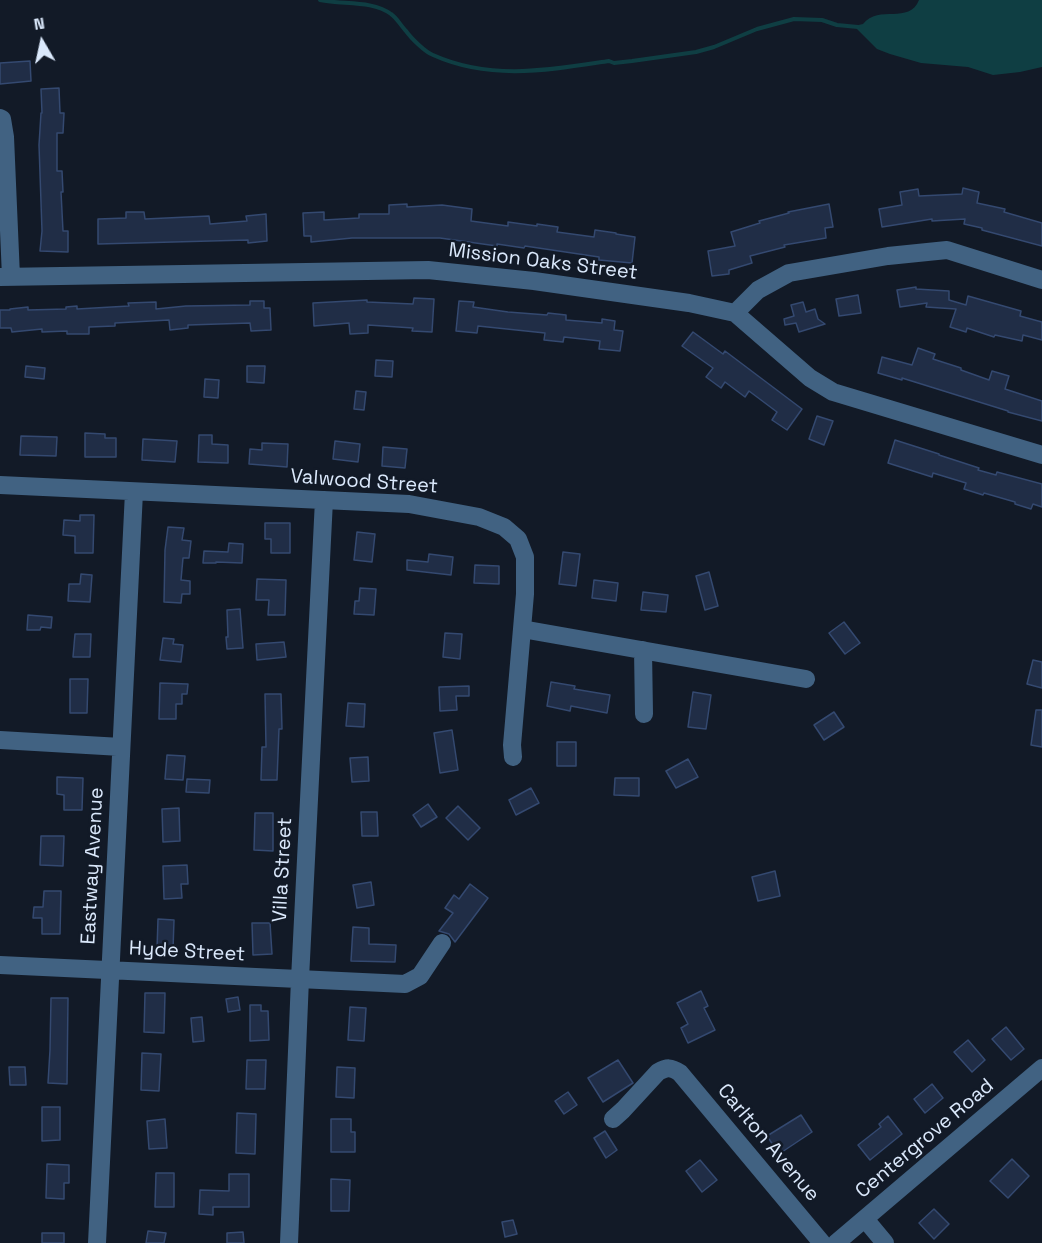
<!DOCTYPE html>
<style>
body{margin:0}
#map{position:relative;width:1042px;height:1243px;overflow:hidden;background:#121a27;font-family:"Space Grotesk",sans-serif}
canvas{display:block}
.north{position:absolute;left:12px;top:12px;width:60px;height:60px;-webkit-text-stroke:4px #121a27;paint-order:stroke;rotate:351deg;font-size:16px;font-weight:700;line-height:24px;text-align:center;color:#dbe9fc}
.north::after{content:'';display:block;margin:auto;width:21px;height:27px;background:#dbe9fc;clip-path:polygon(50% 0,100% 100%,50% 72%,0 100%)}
</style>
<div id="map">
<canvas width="1042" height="1243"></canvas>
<div class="north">N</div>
</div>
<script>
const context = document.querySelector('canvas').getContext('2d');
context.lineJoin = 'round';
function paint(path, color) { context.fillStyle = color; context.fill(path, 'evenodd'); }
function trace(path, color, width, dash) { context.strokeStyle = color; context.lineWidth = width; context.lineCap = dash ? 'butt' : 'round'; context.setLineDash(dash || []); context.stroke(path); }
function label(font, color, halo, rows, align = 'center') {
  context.font = font + ' "Space Grotesk",sans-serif'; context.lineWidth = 5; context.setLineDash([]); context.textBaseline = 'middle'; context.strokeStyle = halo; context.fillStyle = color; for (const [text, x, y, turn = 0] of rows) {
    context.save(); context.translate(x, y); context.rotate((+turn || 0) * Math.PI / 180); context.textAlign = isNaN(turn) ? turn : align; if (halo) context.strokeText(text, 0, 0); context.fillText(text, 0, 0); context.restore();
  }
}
const water = new Path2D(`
 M919 0H1042V67L1020 72 993 75 968 67 921 63 890 54 877 49 854 26 863 24C879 4 909 25 919 0Z`);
const stream = new Path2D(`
 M320 0C343 5 372 0 391 14 397 18 401 26 406 31 411 38 425 52 433 55 491 81 549 70 609 61L614 63 632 61 696 52 714 47 757 29 794 19 822 20 837 25 858 27`);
const building = new Path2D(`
 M30 61 31 81 0 84V63Z
 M59 88 60 113H64L63 133H57V171H62L63 192H61L63 231H68V252L40 251 42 231 39 145 41 113H42L41 89Z
 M963 188 979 192 977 203 1005 209 1004 212 1042 223V246L982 230V228L964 224 965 219 932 221V219L882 227 879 209 902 205 900 192 918 189 919 196 962 194Z
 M407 204V207L442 205 472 209 471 221 508 226V222L537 226V224L558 227 557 232 594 237 595 230 616 233V234L635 237 632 263 599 260V257L525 246 524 248 497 244V246L440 238H352L311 242V236H304L303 213 324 212V220L359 218V214H389V205Z
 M829 204 833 227 825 228 826 238 784 245 785 247 750 256 752 263 729 270V274L712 276 708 251 735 246 731 232 760 223 759 221 789 213 788 212Z
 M126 212H144L145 219 209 216 210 224 247 221 246 216 266 214 267 241 248 243V240L98 244V219L126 218Z
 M916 287V289L949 291V300L966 305 968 296 1021 311 1020 316 1042 322V340L1023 335 1022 341 995 335 994 337 967 328 966 332 950 327 956 309 926 307 927 303 900 307 897 290Z
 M858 295 861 313 839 316 836 299Z
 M414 298 434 299 432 332 412 331 413 328 368 325V333L350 334 349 323 314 326 313 303 367 300V302L413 304Z
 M250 301H264V308H270L271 330 251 331 250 323 188 325V328L170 330 169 320 115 323V326L89 327V334H67V331L42 332V329L12 332 11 328H0V310H10V309L28 307V310L66 309V307L77 306V309L129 306 128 303 156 302V309L186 306 250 305Z
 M459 301 474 302 473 307 508 312 547 315 548 313 566 315V320L602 323V319L615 321 614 330 623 331 620 351 599 349 600 341 564 337 563 342 544 340 545 333 478 326 477 333 456 331Z
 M803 302 806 312 815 309 818 319 825 324 799 332 796 323 785 325 784 319 794 316 791 305Z
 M693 332 723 354 725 351 802 409 787 430 772 420 777 412 749 391 745 397 725 382 721 388 706 377 713 368 682 346Z
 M918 348 935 354 933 359 961 368V370L989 380 992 371 1009 376 1005 389 1042 401V421L1008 412V411L902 378V380L878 373 882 357 912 365Z
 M376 360 393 361 392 377 375 376Z
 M26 366 45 368 44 379 25 377Z
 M247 366H265L264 383 247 382Z
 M205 379 219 380 218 398 204 397Z
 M356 391 366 392 364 410 354 409Z
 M817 416 833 421 824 445 809 439Z
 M85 433 105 434V438H116V457H85Z
 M199 435H212V444L228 445V463L198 462Z
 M21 436 57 437 56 456 20 455Z
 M143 439 177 441 175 462 142 460Z
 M895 440 939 454V455L979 468 978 470 996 475 997 472 1042 484V507L1033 504 1031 509 1015 504V502L984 493 983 495 964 489 966 483 933 473 932 477 888 463Z
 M335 441 360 444 358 462 333 459Z
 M262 443 288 444 287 467 249 464 250 449 262 450Z
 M383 447 407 449 405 468 382 466Z
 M80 515H94L93 553H75V536L63 535 64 520 80 521Z
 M265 523H290V553H271V539H265Z
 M168 527 184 528 182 540 191 541 189 558H183L181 580 190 581V594H182L181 603 164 602 165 550Z
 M357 532 375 534 372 562 354 560Z
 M229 543 243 544 242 563 216 562V563H203L204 551 228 552Z
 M563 552 580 554 576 586 559 584Z
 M429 554 453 557 451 575 407 570V560L428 562Z
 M475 565 499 566V584L474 583Z
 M709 572 718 606 705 610 696 576Z
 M81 574 92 575 90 602 68 601 69 584H80Z
 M257 579 286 580 285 615H268L269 600H256Z
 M594 580 618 583 616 601 592 598Z
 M360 588 376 589 374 615 354 614 355 601H359Z
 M643 592 668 595 666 612 641 610Z
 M240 609 243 648 227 649 226 637H228L227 610Z
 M28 615 52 617 51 628 41 627 40 630H27Z
 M844 622 860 643 845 654 829 633Z
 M445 633 462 634 460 659 443 657Z
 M75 634H91L90 657H73Z
 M163 638 174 639 173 644 183 645 181 662 160 660Z
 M284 642 286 657 257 660 256 644Z
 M1033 660 1042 662V688L1027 684Z
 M70 679H88L87 713H70Z
 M551 682 575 686 574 689 610 695 607 713 571 706 570 711 547 706Z
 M160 683 188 684 187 694H182V704H176V719H159Z
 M469 686V696H456L457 710 440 711 439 687Z
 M693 692 711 695 706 729 688 727Z
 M265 694H281L282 729H279L277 780H261L262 747H266Z
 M348 703 365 704 364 727 346 726Z
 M1036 710H1042V747L1031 745Z
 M834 712 844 727 824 740 814 725Z
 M452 730 458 770 440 773 434 733Z
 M557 742H576V766H557Z
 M167 755 185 756 183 780 165 779Z
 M368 757 369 781 352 782 350 758Z
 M688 759 698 777 676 788 666 771Z
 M57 777 83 778 82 810H64V795L57 794Z
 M615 778H639V796L614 795Z
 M187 779 210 780 209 793 186 792Z
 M531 788 539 803 516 815 509 800Z
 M428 804 437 817 421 827 413 815Z
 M458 806 480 828 468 840 446 818Z
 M179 808 180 841 163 842 162 809Z
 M361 812H377L378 836H362Z
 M255 813H273V851L254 850Z
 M41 836H64L63 866 40 865Z
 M187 865 188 884H181L182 898 164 899 163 866Z
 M775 871 780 896 758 901 752 877Z
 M371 882 374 905 357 908 353 885Z
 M470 884 488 898 455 942 449 934 439 931 453 913 445 908 454 895 459 899Z
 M44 891H61L60 934H42V918H33L34 907H43Z
 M158 919 174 920 173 950 157 949Z
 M252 923H270L272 954 253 955Z
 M353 927 369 928V944L396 945 395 962 351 961Z
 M701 991 708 1006 704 1008 715 1030 688 1043 681 1028 688 1024 677 1003Z
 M145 993H165L164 1033 144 1032Z
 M238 997 240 1010 228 1012 226 999Z
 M51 998H68L67 1084 48 1083 50 1050Z
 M250 1005H261V1011H268L269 1040 250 1041Z
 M350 1007 366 1008 364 1041 348 1040Z
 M202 1017 204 1041 193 1042 191 1018Z
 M1006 1027 1024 1049 1011 1060 992 1039Z
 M968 1040 985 1060 972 1072 954 1052Z
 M142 1053 161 1054 159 1091 141 1090Z
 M247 1060H266L265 1089H246Z
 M618 1060 633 1083 603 1102 588 1078Z
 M9 1067H25L26 1085H10Z
 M337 1067 355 1068 354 1098 336 1097Z
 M932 1084 943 1098 925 1113 914 1099Z
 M568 1092 577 1105 564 1114 555 1101Z
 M42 1107H60V1140L42 1141Z
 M237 1113 256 1114 255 1154 236 1153Z
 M801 1115 812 1132 779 1154 767 1136Z
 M888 1116 902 1134 870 1160 858 1145 881 1127 879 1124Z
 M165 1119 167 1148 149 1149 147 1121Z
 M331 1119H351V1132H355V1152H331Z
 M605 1131 617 1150 606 1158 594 1138Z
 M1012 1159 1029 1176 1008 1198 990 1181Z
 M700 1160 717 1180 702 1192 686 1171Z
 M47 1164 69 1165V1183H64V1199L46 1198Z
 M156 1173H174V1207H155Z
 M229 1174H249V1207H213V1215L199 1214 200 1190 229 1191Z
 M331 1179 350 1180 349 1211H331Z
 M934 1209 949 1224 934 1239 919 1223Z
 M513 1220 517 1234 505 1237 502 1222Z
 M148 1231 166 1233 164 1243H146Z
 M243 1232 244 1243H227V1233Z
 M42 1233H64V1243H42Z`);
const minor = new Path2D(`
 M0 118 2 119 5 137 11 277
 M0 277 428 270 534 281 689 303 735 313 810 378 833 392 1042 455
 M735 313 758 290 789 273 888 256 947 250 1042 280
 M0 485 409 504 479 517 504 527 518 539 525 557V594L512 745 513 757
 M522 629 806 679
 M643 650 644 714
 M0 740 121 747
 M0 965 405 984 420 976 442 943
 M613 1119 623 1110 658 1072C667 1067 671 1067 680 1073L822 1243
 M865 1219 885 1243
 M97 1243 134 492
 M289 1243 300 979 324 500
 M836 1243 1042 1068`);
const streetNames = [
 ["Mission Oaks Street",543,262,7],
 ["Valwood Street",364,482,4],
 ["Eastway Avenue",93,866,-87],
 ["Villa Street",283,870,-87],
 ["Hyde Street",187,952,3],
 ["Centergrove Road",925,1139,-40],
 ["Carlton Avenue",768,1143,50]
];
paint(water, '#0f3e43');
trace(stream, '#0f3e43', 4);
paint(building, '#202d46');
trace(building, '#344970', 1.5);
trace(minor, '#416282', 18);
label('20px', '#dbe9fc', '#121a27', streetNames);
</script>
